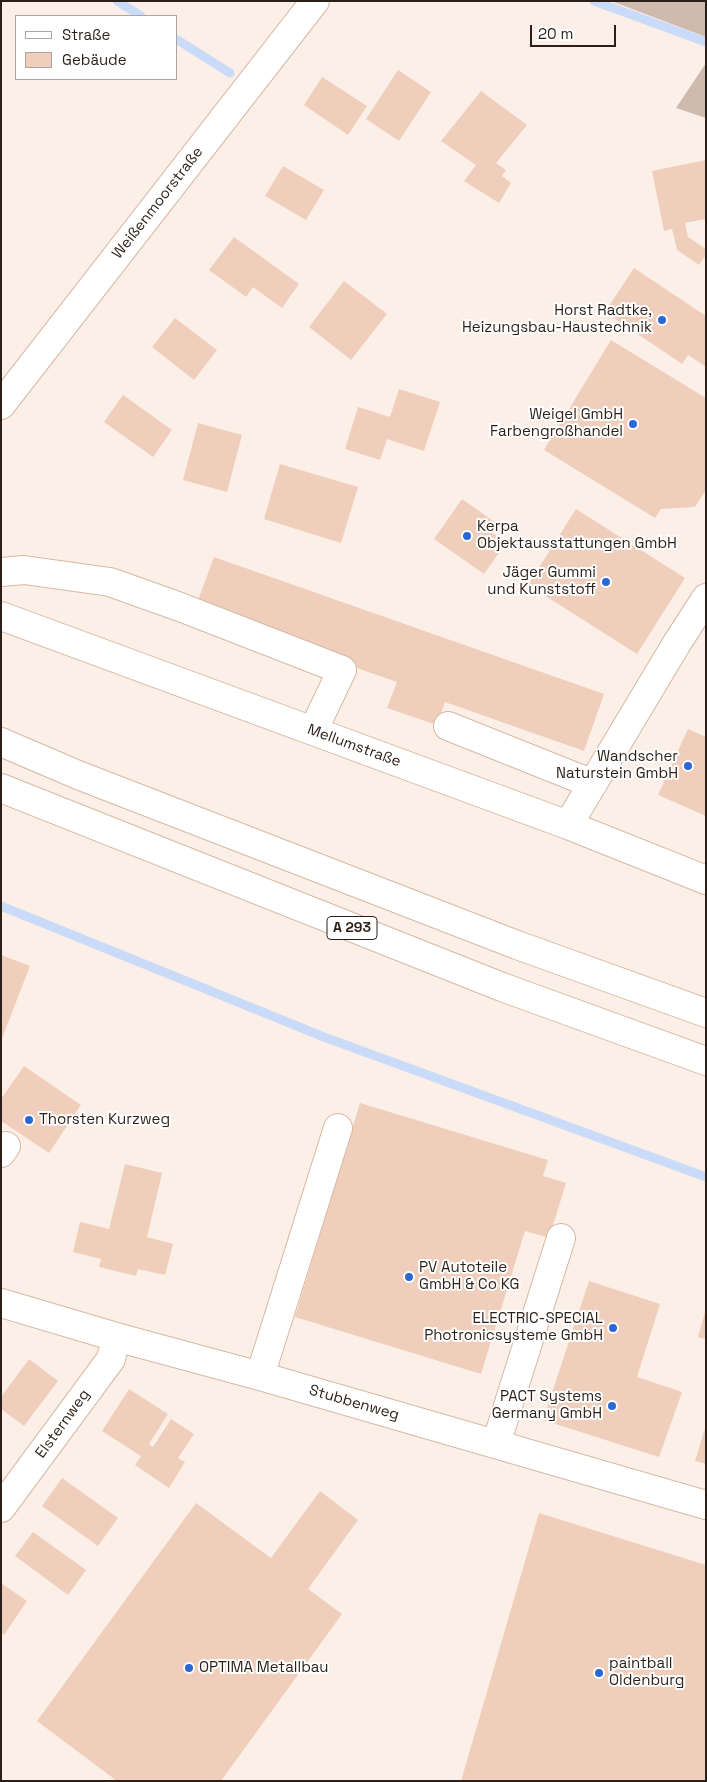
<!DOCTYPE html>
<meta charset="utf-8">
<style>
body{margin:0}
#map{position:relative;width:707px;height:1782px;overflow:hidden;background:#fcefe7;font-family:"Space Grotesk",sans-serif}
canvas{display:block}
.frame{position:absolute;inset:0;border:2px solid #2b1f17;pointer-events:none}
.legend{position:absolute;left:15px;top:15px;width:162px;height:65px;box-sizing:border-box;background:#fff;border:1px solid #aaa5a2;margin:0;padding:6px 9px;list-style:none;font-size:15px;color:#2b1f17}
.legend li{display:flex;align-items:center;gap:10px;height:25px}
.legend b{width:25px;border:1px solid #aaa5a2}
.scale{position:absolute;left:530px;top:25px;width:86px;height:22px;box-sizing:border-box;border:2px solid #2b1f17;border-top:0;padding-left:6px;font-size:15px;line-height:18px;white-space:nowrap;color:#2b1f17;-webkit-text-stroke:4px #fff;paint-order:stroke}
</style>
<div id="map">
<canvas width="707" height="1782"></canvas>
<div class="frame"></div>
<ul class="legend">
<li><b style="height:6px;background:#fff"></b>Straße</li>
<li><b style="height:14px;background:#efcfbb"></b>Gebäude</li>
</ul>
<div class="scale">20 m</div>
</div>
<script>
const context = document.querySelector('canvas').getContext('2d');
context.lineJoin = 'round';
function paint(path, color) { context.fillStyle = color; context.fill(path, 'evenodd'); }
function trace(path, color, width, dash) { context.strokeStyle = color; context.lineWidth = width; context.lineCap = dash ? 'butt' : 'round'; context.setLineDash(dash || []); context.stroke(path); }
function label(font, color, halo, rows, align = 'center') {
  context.font = font + ' "Space Grotesk",sans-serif'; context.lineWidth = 4; context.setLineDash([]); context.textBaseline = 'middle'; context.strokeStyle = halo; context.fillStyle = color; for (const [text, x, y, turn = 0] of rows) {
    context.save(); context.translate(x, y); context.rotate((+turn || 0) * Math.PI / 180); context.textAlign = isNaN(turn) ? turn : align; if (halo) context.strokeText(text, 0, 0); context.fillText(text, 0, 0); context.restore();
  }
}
const green = new Path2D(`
 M611 1H706V37Z
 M706 63V118L676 108Z`);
const stream = new Path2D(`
 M117 1 141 16
 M594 1 706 42
 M176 39 230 73
 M1 906 324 1037 706 1177`);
const building = new Path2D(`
 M398 70 431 92 399 141 366 119Z
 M322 77 367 106 348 135 304 105Z
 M481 91 527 125 496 163 506 170 502 176 511 183 499 203 464 181 476 165 441 141Z
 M706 160V219L685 223 688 237 706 249V255L699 265 677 250 672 229 664 231 652 171Z
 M283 166 324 190 306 220 265 196Z
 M234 237 299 284 282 308 253 287 246 297 209 270Z
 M634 268 706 316V367L688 355 682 364 605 312Z
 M344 281 387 314 351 360 309 327Z
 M175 318 217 350 194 380 152 347Z
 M611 340 706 398V490L695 507 661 509 655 518 544 450Z
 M399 389 440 402 424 451 387 439 380 460 345 449 358 407 390 417Z
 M123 395 172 430 153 457 104 422Z
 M198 423 242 435 227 492 183 480Z
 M280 464 358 487 341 543 264 519Z
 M462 499 499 525 493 533 506 543 484 574 434 539Z
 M576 509 685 578 637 654 528 585Z
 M214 557 604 694 584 751 445 702 437 725 387 708 397 682 194 611Z
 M688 729 706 737V816L658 795Z
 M1 955 30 966 1 1041Z
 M24 1066 81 1105 49 1153 1 1121V1099Z
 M360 1103 548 1160 543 1176 566 1183 549 1238 525 1231 481 1374 295 1317Z
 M125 1164 162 1173 147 1237 173 1244 165 1275 138 1269 136 1276 99 1267 101 1259 73 1252 80 1222 109 1229Z
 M589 1281 660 1304 637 1377 682 1392 659 1457 543 1420Z
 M705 1312H706V1339L698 1337Z
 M29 1359 58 1381 24 1426 1 1409V1397Z
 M129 1389 168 1414 149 1444 153 1447 171 1419 194 1434 178 1458 185 1462 169 1488 135 1465 141 1456 102 1431Z
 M705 1428H706V1464L695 1461Z
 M62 1478 118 1518 98 1546 42 1506Z
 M320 1491 358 1520 308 1589 342 1614 221 1781H117L37 1721 196 1503 271 1558Z
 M539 1513 706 1565V1781H461Z
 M33 1532 86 1570 68 1595 15 1556Z
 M1 1583 27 1601 4 1635 1 1633Z`);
const minor = new Path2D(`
 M1 405 315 1
 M1 572 24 570 110 582 180 607 342 670 313 731
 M1 616 568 825 706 880
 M448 726 593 784
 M568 825 677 643 706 598
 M1 1153 6 1146
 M1 1303 116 1337 260 1376 706 1505
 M260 1376 338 1128
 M496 1444 561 1238
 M1 1508 111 1359 116 1337`);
const highway = new Path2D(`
 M1 742 78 775 517 945 706 1013
 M1 788 502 987 706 1061`);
const markers = [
 [662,320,5,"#2a68d5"],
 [633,424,5,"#2a68d5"],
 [467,536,5,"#2a68d5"],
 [606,582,5,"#2a68d5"],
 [688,766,5,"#2a68d5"],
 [29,1120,5,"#2a68d5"],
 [409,1277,5,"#2a68d5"],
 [613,1328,5,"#2a68d5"],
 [612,1406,5,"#2a68d5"],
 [189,1668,5,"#2a68d5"],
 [599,1673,5,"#2a68d5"]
];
const shields = [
 [352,928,50]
];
const shieldNames = [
 ["A 293",352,928]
];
const streetNames = [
 ["Weißenmoorstraße",158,203,-52],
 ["Mellumstraße",354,746,20],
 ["Stubbenweg",354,1403,16],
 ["Elsternweg",63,1424,-54]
];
const poiNames = [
 ["Horst Radtke,",652,311],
 ["Heizungsbau-Haustechnik",652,328],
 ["Weigel GmbH",623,415],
 ["Farbengroßhandel",623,432],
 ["Kerpa",477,527,"left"],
 ["Objektausstattungen GmbH",477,544,"left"],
 ["Jäger Gummi",596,573],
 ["und Kunststoff",596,590],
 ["Wandscher",678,757],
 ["Naturstein GmbH",678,774],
 ["Thorsten Kurzweg",39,1120,"left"],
 ["PV Autoteile",419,1268,"left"],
 ["GmbH & Co KG",419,1285,"left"],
 ["ELECTRIC-SPECIAL",603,1319],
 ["Photronicsysteme GmbH",603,1336],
 ["PACT Systems",602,1397],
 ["Germany GmbH",602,1414],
 ["paintball",609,1664,"left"],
 ["Oldenburg",609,1681,"left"],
 ["OPTIMA Metallbau",199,1668,"left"]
];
paint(green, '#cfbbae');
trace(stream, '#c9dbf8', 9);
paint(building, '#efcfbb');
trace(minor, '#d7b8a3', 30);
trace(highway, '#d7b8a3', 30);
trace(minor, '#fff', 28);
trace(highway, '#fff', 28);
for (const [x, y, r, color] of markers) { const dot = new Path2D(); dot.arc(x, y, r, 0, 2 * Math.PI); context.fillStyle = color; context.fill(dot); trace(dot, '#fff', 2); }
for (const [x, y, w] of shields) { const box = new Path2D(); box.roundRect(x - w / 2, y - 11.5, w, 23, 4); context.fillStyle = '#fff'; context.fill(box); trace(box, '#2b1f17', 1); }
label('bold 14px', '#2b1f17', null, shieldNames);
label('15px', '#2b1f17', '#fff', streetNames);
label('15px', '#2b1f17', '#fff', poiNames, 'right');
</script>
